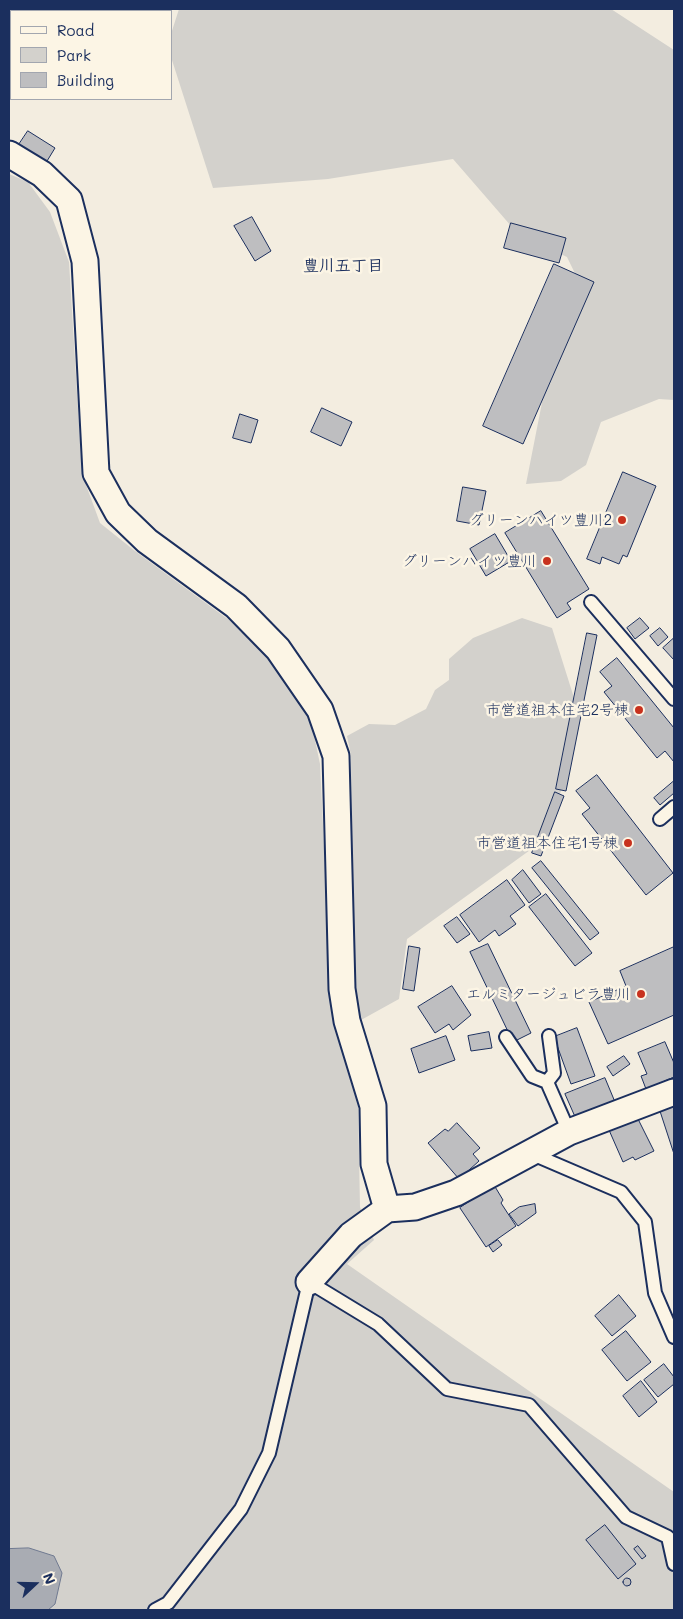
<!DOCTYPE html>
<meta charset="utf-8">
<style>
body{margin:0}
#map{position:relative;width:683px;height:1619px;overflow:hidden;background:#f3ede0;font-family:Mali,sans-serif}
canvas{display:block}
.frame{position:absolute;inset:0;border:10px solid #1b2f5e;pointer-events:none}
.legend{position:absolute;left:10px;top:10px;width:162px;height:90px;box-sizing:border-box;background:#fcf5e5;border:1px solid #a2a6af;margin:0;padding:6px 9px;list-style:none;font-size:15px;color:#1b2f5e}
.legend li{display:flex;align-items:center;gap:10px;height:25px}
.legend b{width:25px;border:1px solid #a2a6af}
.north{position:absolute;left:10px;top:1559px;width:50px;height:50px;-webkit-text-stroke:4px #fcf5e5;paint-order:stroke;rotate:69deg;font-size:14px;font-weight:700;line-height:20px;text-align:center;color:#1b2f5e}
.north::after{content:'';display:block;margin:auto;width:18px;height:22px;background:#1b2f5e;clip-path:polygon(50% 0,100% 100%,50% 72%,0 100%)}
</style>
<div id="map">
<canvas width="683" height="1619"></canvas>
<div class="frame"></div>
<ul class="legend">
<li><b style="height:6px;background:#fcf5e5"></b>Road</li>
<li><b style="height:14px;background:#d3d1cc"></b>Park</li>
<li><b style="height:14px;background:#bebec0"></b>Building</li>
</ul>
<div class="north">N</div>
</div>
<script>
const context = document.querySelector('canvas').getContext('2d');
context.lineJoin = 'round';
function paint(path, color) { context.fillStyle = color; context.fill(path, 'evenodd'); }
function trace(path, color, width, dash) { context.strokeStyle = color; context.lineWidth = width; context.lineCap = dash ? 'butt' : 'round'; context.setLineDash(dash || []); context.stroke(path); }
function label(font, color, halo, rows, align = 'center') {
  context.font = font + ' Mali,"Klee One",sans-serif'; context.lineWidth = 5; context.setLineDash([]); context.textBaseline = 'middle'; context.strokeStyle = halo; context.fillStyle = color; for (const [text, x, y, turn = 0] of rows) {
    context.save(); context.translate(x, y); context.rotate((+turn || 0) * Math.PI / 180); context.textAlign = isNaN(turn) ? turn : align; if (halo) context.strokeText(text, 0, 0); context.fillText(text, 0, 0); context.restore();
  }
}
const green = new Path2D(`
 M179 9H611L674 50V400L659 399 601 422 586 465 561 481 526 484 548 372 586 296 567 257 518 234 453 159 328 179 213 188 171 57V34Z
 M9 174 28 182 50 212 69 262 82 474 100 523 135 551 229 620 271 660 310 716 320 764 331 992 337 1025 358 1101 360 1207 374 1240 347 1264 674 1492V1610H9Z
 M522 618 552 628 575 701 570 765 544 840 407 939 399 999 361 1020 352 988 351 755 347 736 369 724 395 725 426 709 435 690 449 680V659L473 638Z`);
const water = new Path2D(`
 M29 1548 54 1556 62 1573 55 1604 48 1610H9V1549Z`);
const building = new Path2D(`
 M9 9H37V11H11V55H9Z
 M28 131 55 148 44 166 16 149Z
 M252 217 271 251 255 261 234 226Z
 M511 223 566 238 559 263 504 248Z
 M554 264 594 282 523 444 483 426Z
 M322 408 352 422 341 446 311 432Z
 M240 414 258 420 251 443 233 438Z
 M623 472 656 486 627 557 623 555 619 564 602 557 600 564 587 559Z
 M463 487 486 491 479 525 457 521Z
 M541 511 589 589 567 603 571 609 557 618 505 533Z
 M495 534 511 561 486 576 470 549Z
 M640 618 649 628 635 639 627 628Z
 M660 628 668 637 658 646 650 636Z
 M587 633 597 635 566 791 556 789Z
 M673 639 674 641V660L663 648Z
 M617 658 674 728V762L665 751 657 758 604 692 612 686 600 672Z
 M597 775 673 873 646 895 582 814 590 808 576 791Z
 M674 781V793L660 805 654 798Z
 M555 792 564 796 541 856 532 853Z
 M541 861 599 933 590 940 532 868Z
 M523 870 541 894 529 903 512 880Z
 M507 880 525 905 510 916 516 924 499 936 495 930 479 942 460 915Z
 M546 894 592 953 575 966 529 907Z
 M457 917 470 934 457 943 444 926Z
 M488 944 531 1033 513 1042 470 952Z
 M409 946 420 948 414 991 403 989Z
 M674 947V1015L608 1044 589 1002 626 986 620 971Z
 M452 986 471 1015 453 1030 449 1024 435 1033 418 1007Z
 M577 1028 595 1076 571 1084 554 1037Z
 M489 1032 492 1048 471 1051 468 1036Z
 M446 1036 455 1060 419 1073 411 1049Z
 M665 1042 674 1063V1077L646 1089 641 1076 647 1074 638 1053Z
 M624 1056 630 1064 613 1076 607 1067Z
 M605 1078 615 1102 576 1119 565 1094Z
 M674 1096V1154L657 1102Z
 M637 1117 654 1151 635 1160 633 1157 623 1162 609 1130Z
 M457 1123 480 1148 473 1154 479 1161 459 1179 428 1143 445 1129 448 1131Z
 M494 1185 503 1200 501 1203 516 1226 486 1247 460 1208Z
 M535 1204 536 1213 518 1226 509 1214 519 1207Z
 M498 1240 502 1245 493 1252 489 1246Z
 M619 1295 636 1316 612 1336 595 1316Z
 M626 1331 651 1362 627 1381 602 1350Z
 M664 1364 674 1377V1384L658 1397 644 1380Z
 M641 1381 657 1402 639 1417 623 1396Z
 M605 1525 636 1564 618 1579 586 1540Z
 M638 1546 646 1556 642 1559 634 1549Z
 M623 1582a4 4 0 1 1 8 0a4 4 0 1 1-8 0Z`);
const lane = new Path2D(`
 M591 602 674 699
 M660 819 674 807
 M506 1037 532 1076 547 1082 569 1132
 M547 1082 554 1073 549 1036
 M530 1153 621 1192 645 1222 655 1293 674 1337
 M155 1610 168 1603 241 1509 269 1453 309 1282 378 1324 447 1389 529 1405 626 1517 668 1537 674 1564`);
const street = new Path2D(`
 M9 154 42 174 69 200 85 261 96 473 118 513 147 541 236 606 278 649 320 710 336 756 342 989 347 1021 373 1106 374 1164 387 1209
 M309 1282 351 1235 387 1209 415 1207 456 1193 569 1132 674 1092`);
const markers = [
 [622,520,5,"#c8321e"],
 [547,561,5,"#c8321e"],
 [639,710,5,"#c8321e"],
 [628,843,5,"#c8321e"],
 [641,994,5,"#c8321e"]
];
const poiNames = [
 ["グリーンハイツ豊川2",612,520],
 ["グリーンハイツ豊川",537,561],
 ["市営道祖本住宅2号棟",629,710],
 ["市営道祖本住宅1号棟",618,843],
 ["エルミタージュビラ豊川",631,994]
];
const neighbourhoodNames = [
 ["豊川五丁目",343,266]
];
paint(green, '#d3d1cc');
paint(water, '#a9acb3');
trace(water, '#707a91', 1);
paint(building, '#bebec0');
trace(building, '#1b2f5e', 1);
trace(lane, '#1b2f5e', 16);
trace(street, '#1b2f5e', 29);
trace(lane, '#fcf5e5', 12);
trace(street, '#fcf5e5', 25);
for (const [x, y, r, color] of markers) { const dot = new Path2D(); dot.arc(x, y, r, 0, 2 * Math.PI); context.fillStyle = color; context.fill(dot); trace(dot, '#fcf5e5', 2); }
label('15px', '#1b2f5e', '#fcf5e5', poiNames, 'right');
label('bold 16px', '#1b2f5e', '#fcf5e5', neighbourhoodNames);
</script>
